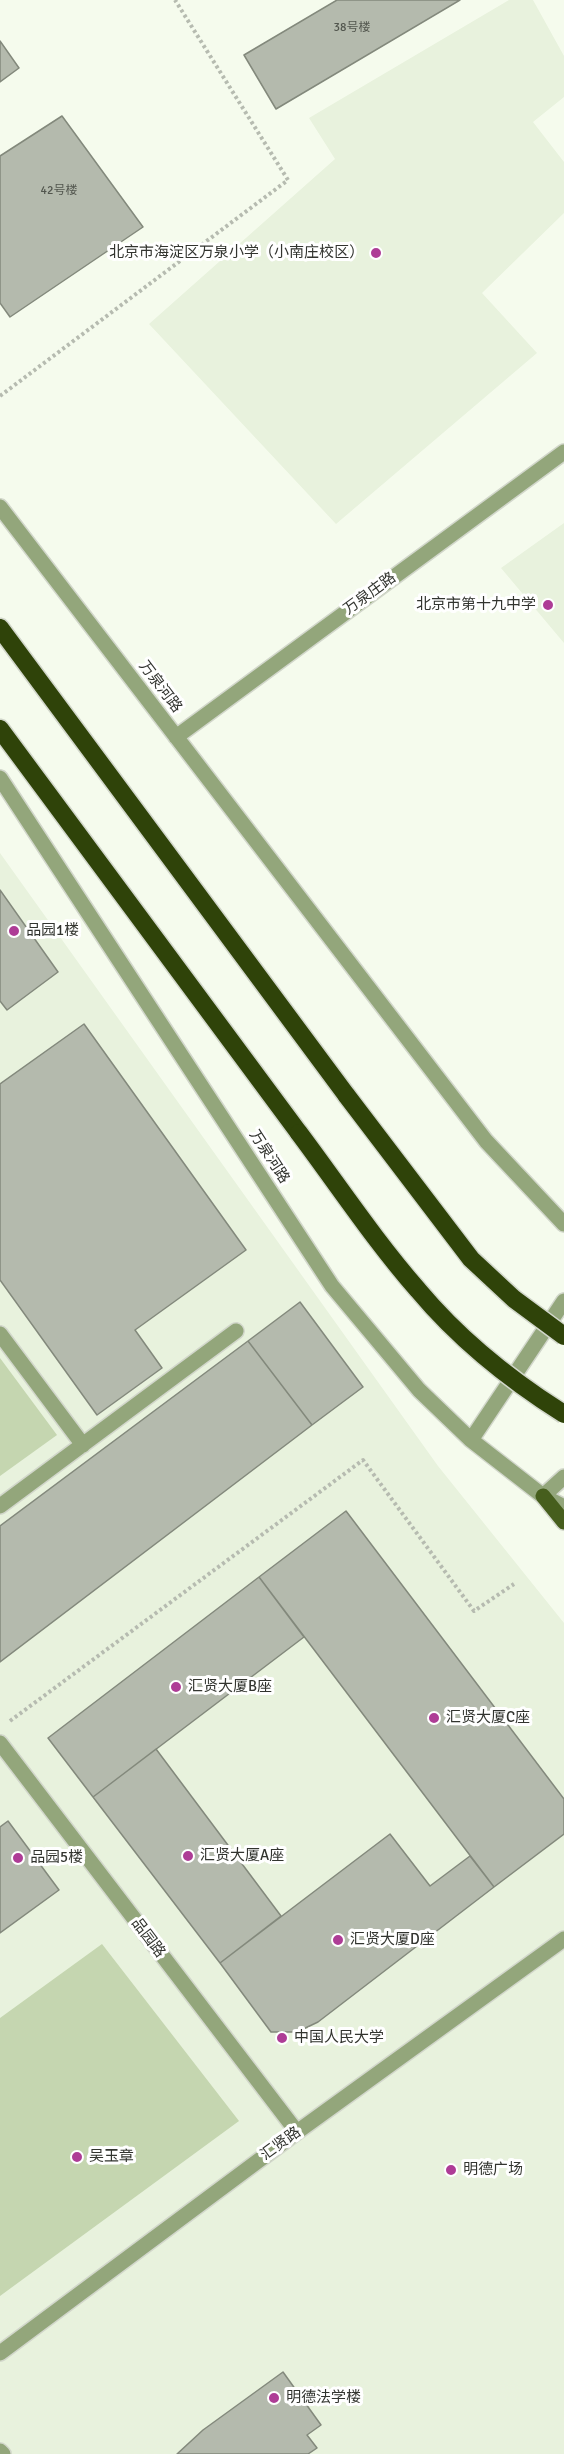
<!DOCTYPE html>
<meta charset="utf-8">
<style>
body{margin:0}
canvas{display:block;background:#f5fbed}
</style>
<canvas width="564" height="2454"></canvas>
<script>
const context = document.querySelector('canvas').getContext('2d');
context.lineJoin = 'round';
function paint(path, color) { context.fillStyle = color; context.fill(path, 'evenodd'); }
function trace(path, color, width, dash) { context.strokeStyle = color; context.lineWidth = width; context.lineCap = dash ? 'butt' : 'round'; context.setLineDash(dash || []); context.stroke(path); }
function label(font, color, halo, rows, align = 'center') {
  context.font = font + ' Signika,"Noto Sans SC",sans-serif'; context.lineWidth = 6; context.setLineDash([]); context.textBaseline = 'middle'; context.strokeStyle = halo; context.fillStyle = color; for (const [text, x, y, turn = 0] of rows) {
    context.save(); context.translate(x, y); context.rotate((+turn || 0) * Math.PI / 180); context.textAlign = isNaN(turn) ? turn : align; if (halo) context.strokeText(text, 0, 0); context.fillText(text, 0, 0); context.restore();
  }
}
const built = new Path2D(`
 M509 0H533L564 56V97L533 122 564 162V213L482 293 537 353 336 524 149 324 335 159 309 118Z
 M564 523V643L501 568Z
 M0 853 438 1466 564 1623V2454H0Z`);
const green = new Path2D(`
 M0 1358 57 1435 0 1476Z
 M102 1944 239 2121 0 2296V2018Z`);
const building = new Path2D(`
 M337 0H460L276 109 244 55Z
 M0 41 19 68 0 82Z
 M62 116 143 227 10 317 0 303V156Z
 M0 890 58 972 7 1010 0 1001Z
 M84 1024 246 1250 135 1330 162 1368 97 1415 0 1280V1084Z
 M300 1302 363 1387 312 1425 248 1341Z
 M248 1341 312 1425 0 1662V1526Z
 M346 1511 564 1799V1834L494 1887 259 1577Z
 M259 1577 304 1637 93 1797 48 1738Z
 M156 1749 281 1916 220 1963 93 1797Z
 M8 1821 59 1890 0 1933V1827Z
 M390 1834 430 1886 470 1856 494 1887 318 2022 297 2032H271L220 1963Z
 M283 2372 321 2425 307 2435 317 2448 308 2454H177L203 2430Z`);
const path = new Path2D(`
 M0 396 288 180 175 0
 M10 1721 363 1460 474 1611 514 1584`);
const minor = new Path2D(`
 M0 507 486 1141 564 1224
 M176 737 564 452
 M0 778 332 1286 419 1390 471 1440 543 1496 564 1507
 M0 1334 83 1445
 M471 1440 564 1301
 M543 1496 564 1477
 M0 1506 236 1331
 M0 1743 297 2132
 M0 2353 297 2132 564 1939
 M0 2451 3 2454`);
const major = new Path2D(`
 M543 1496 564 1522`);
const highway = new Path2D(`
 M0 628 347 1096
 M0 729 299 1133`);
const highwayBridge = new Path2D(`
 M347 1096 471 1259 514 1299 564 1336
 M299 1133C338 1185 375 1241 418 1290 459 1339 510 1380 564 1414`);
const markers = [
 [376,253,6,"#ae3c96"],
 [548,605,6,"#ae3c96"],
 [14,931,6,"#ae3c96"],
 [176,1687,6,"#ae3c96"],
 [434,1718,6,"#ae3c96"],
 [188,1856,6,"#ae3c96"],
 [18,1858,6,"#ae3c96"],
 [338,1940,6,"#ae3c96"],
 [282,2038,6,"#ae3c96"],
 [77,2157,6,"#ae3c96"],
 [451,2170,6,"#ae3c96"],
 [274,2398,6,"#ae3c96"]
];
const numberNames = [
 ["38号楼",352,28],
 ["42号楼",59,191]
];
const poiNames = [
 ["北京市海淀区万泉小学（小南庄校区）",364,253,"right"],
 ["北京市第十九中学",536,605,"right"],
 ["品园1楼",26,931],
 ["汇贤大厦B座",188,1687],
 ["汇贤大厦C座",446,1718],
 ["汇贤大厦A座",200,1856],
 ["品园5楼",30,1858],
 ["汇贤大厦D座",350,1940],
 ["中国人民大学",294,2038],
 ["吴玉章",89,2157],
 ["明德广场",463,2170],
 ["明德法学楼",286,2398]
];
const streetNames = [
 ["万泉庄路",370,594,-36],
 ["万泉河路",160,687,53],
 ["万泉河路",269,1157,57],
 ["品园路",148,1938,53],
 ["汇贤路",281,2144,-36]
];
paint(built, '#e8f2dd');
paint(green, '#c5d6b0');
paint(building, '#b4baad');
trace(building, '#83897c', 1.5);
trace(minor, '#d2d7cb', 18);
trace(major, '#d2d7cb', 18);
trace(highway, '#d2d7cb', 21);
trace(path, '#b6bbb0', 4, [3, 3]);
trace(minor, '#93a67b', 15);
trace(major, '#465e1d', 15);
trace(highway, '#2f4309', 18);
trace(highwayBridge, '#d2d7cb', 21, []);
trace(highwayBridge, '#2f4309', 18);
for (const [x, y, r, color] of markers) { const dot = new Path2D(); dot.arc(x, y, r, 0, 2 * Math.PI); context.fillStyle = color; context.fill(dot); trace(dot, '#fff', 2); }
label('12px', '#52564e', null, numberNames);
label('15px', '#32342f', '#fff', poiNames, 'left');
label('15px', '#32342f', '#fff', streetNames);
</script>
